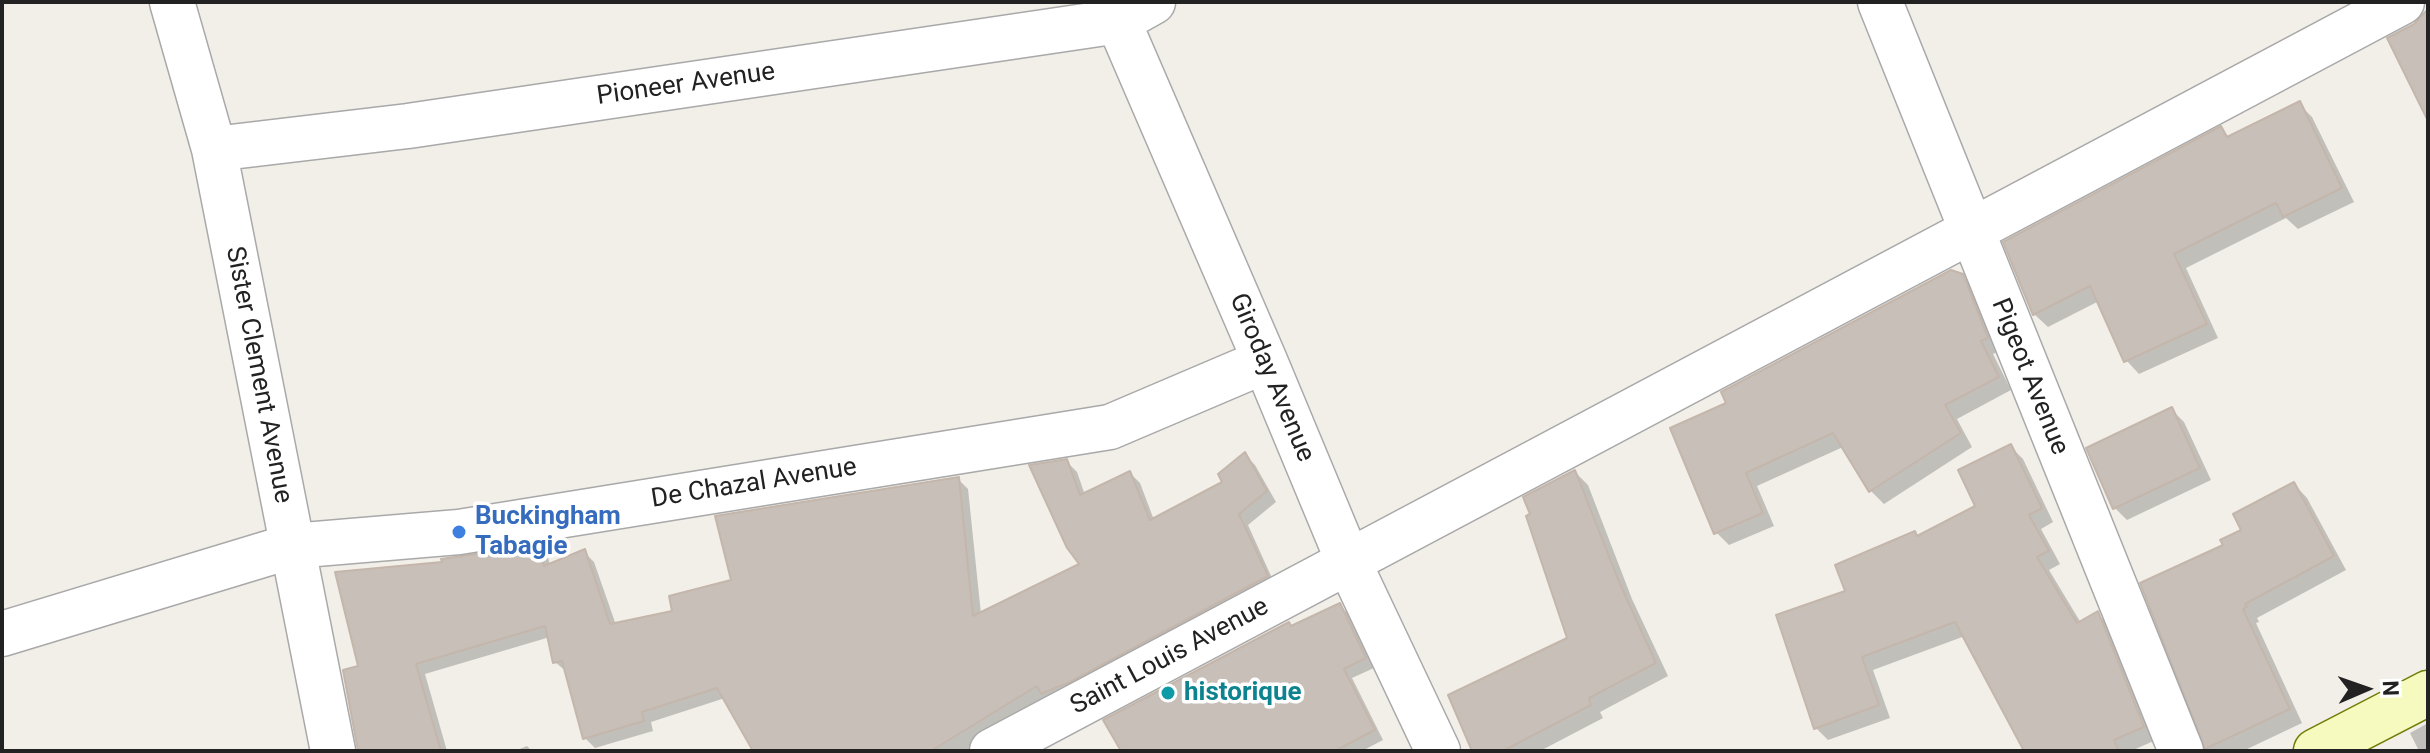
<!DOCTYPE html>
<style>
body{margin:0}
#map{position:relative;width:2430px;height:753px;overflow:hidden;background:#f2efe9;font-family:Roboto,sans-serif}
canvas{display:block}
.frame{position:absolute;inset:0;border:4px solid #222;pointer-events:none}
.north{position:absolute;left:2326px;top:649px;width:80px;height:80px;-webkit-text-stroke:6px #fff;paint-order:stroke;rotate:88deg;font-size:22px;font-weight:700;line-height:32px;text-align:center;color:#222}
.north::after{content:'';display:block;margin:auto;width:28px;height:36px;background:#222;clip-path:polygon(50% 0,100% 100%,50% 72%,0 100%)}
</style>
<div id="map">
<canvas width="2430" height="753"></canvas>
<div class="frame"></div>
<div class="north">N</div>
</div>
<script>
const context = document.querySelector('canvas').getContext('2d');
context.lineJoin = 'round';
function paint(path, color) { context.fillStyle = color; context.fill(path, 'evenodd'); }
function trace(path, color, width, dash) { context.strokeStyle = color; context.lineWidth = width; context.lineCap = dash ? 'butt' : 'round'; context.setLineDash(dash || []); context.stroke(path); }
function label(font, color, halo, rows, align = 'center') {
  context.font = font + ' Roboto,sans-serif'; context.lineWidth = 7; context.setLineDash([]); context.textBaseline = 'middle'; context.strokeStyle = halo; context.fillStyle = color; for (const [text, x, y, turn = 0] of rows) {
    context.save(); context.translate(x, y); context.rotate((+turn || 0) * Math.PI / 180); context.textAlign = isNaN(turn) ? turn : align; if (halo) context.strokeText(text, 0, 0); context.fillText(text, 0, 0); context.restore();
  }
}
const shadow = new Path2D(`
 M2299 104 2312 117 2354 202 2298 229 2286 218 2186 268 2218 338 2139 374 2126 360 2099 301 2048 327 2034 314 2221 129 2230 138Z
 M1961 276 1975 290 2000 351 1993 354 2011 390 1957 419 1972 447 1884 504 1871 491 1843 447 1757 486 1774 526 1729 545 1716 532 1728 404Z
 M2172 410 2184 422 2211 480 2127 520 2115 508Z
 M2010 446 2023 459 2053 522 2041 529 2060 564 2049 570 2081 623 2098 614 2110 627 2156 740 2131 751H2027L1965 636 1873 670 1890 718 1828 740 1816 728 1847 592 1915 534 1918 537 1977 507Z
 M1245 455 1255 465 1276 502 1248 525 1276 587 980 751H755L725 698 651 722 653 731 595 748 585 738 567 672 555 662 550 637 425 674 447 751H361L360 668 445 564 538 547 548 557 550 566 584 552 594 562 616 625 674 612 734 581 958 479 968 489 981 614 1082 565 1066 461 1077 472 1085 495 1130 473 1140 483 1154 520 1225 483Z
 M1575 472 1588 485 1632 599 1668 676 1600 712 1603 718 1540 751H1474L1569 639Z
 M2294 484 2307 498 2346 570 2257 618 2259 622 2256 623 2302 723 2243 751H2210L2207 748 2226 546Z
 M1340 605 1349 615 1374 668 1352 678 1383 740 1362 751H1124L1292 627Z
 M2428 723V751H2419L2410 733Z
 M527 746 532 751H515Z`);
const building = new Path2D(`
 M2428 9V121L2387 38 2414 24Z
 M2300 101 2342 188 2283 217 2276 203 2174 254 2207 324 2124 362 2090 286 2033 315 2003 242 2221 126 2227 137Z
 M1951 270 1963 274 1988 338 1981 341 1999 377 1945 405 1961 433 1869 492 1833 433 1746 473 1763 513 1714 534 1670 428 1726 403 1721 392Z
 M2172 407 2200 468 2113 509 2086 448Z
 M2011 444 2042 508 2029 515 2049 551 2037 557 2077 623 2098 611 2144 727 2114 740 2119 751H2024L1955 622 1862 657 1879 705 1814 729 1776 615 1845 591 1835 565 1915 531 1917 536 1975 506 1958 470Z
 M1245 452 1267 491 1239 514 1268 576 1070 682 1041 694 1037 686 931 751H753L717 688 642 712 644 721 583 739 562 661 553 663 545 626 416 664 441 751H358L343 670 358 666 335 572 442 562 441 559 538 545 544 566 585 549 610 624 672 611 669 596 731 580 715 516 959 477 973 616 1079 564 1067 548 1029 465 1067 459 1080 495 1130 471 1150 520 1222 482 1218 474Z
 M1575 470 1620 584 1656 663 1589 698 1591 705 1503 751H1472L1448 695 1567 638 1526 516 1530 514 1523 497Z
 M2294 482 2334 556 2245 604 2247 607 2243 609 2290 709 2205 749 2140 583 2223 545 2220 540 2241 530 2233 514Z
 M1340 603 1366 658 1344 669 1375 730 1335 751H1121L1103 720 1289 622 1291 626Z`);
const minor = new Path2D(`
 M172 2 214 149 333 751
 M1110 2 1265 361 1349 563 1438 751
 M1880 2 2181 751
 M214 149 408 126 1119 21 1153 2
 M2 634 292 546 459 532 1110 427 1265 361
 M992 751 2402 2`);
const secondary = new Path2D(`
 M2316 751 2428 693`);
const markers = [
 [459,532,8,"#3f7fe0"],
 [1168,693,8,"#0f9aa8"]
];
const streetNames = [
 ["Pioneer Avenue",686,85,-8],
 ["Sister Clement Avenue",258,375,79],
 ["Pigeot Avenue",2029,377,68],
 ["Giroday Avenue",1271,378,67],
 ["De Chazal Avenue",754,484,-9],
 ["Saint Louis Avenue",1170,657,-28]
];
const shopNames = [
 ["Buckingham",475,517],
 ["Tabagie",475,547]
];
const cultureNames = [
 ["historique",1184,693]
];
paint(shadow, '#0003');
paint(building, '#c7bfb8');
trace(building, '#c4b6ab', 2);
trace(minor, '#a9a9a9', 47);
trace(secondary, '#707d05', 47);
trace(minor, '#fff', 44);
trace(secondary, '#f7fabf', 44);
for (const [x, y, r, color] of markers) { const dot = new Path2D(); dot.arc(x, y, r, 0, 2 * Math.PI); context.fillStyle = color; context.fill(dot); trace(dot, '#fff', 3); }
label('26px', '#222', '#fff', streetNames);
label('bold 26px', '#366cbe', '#fff', shopNames, 'left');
label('bold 26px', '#0d838f', '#fff', cultureNames, 'left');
</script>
